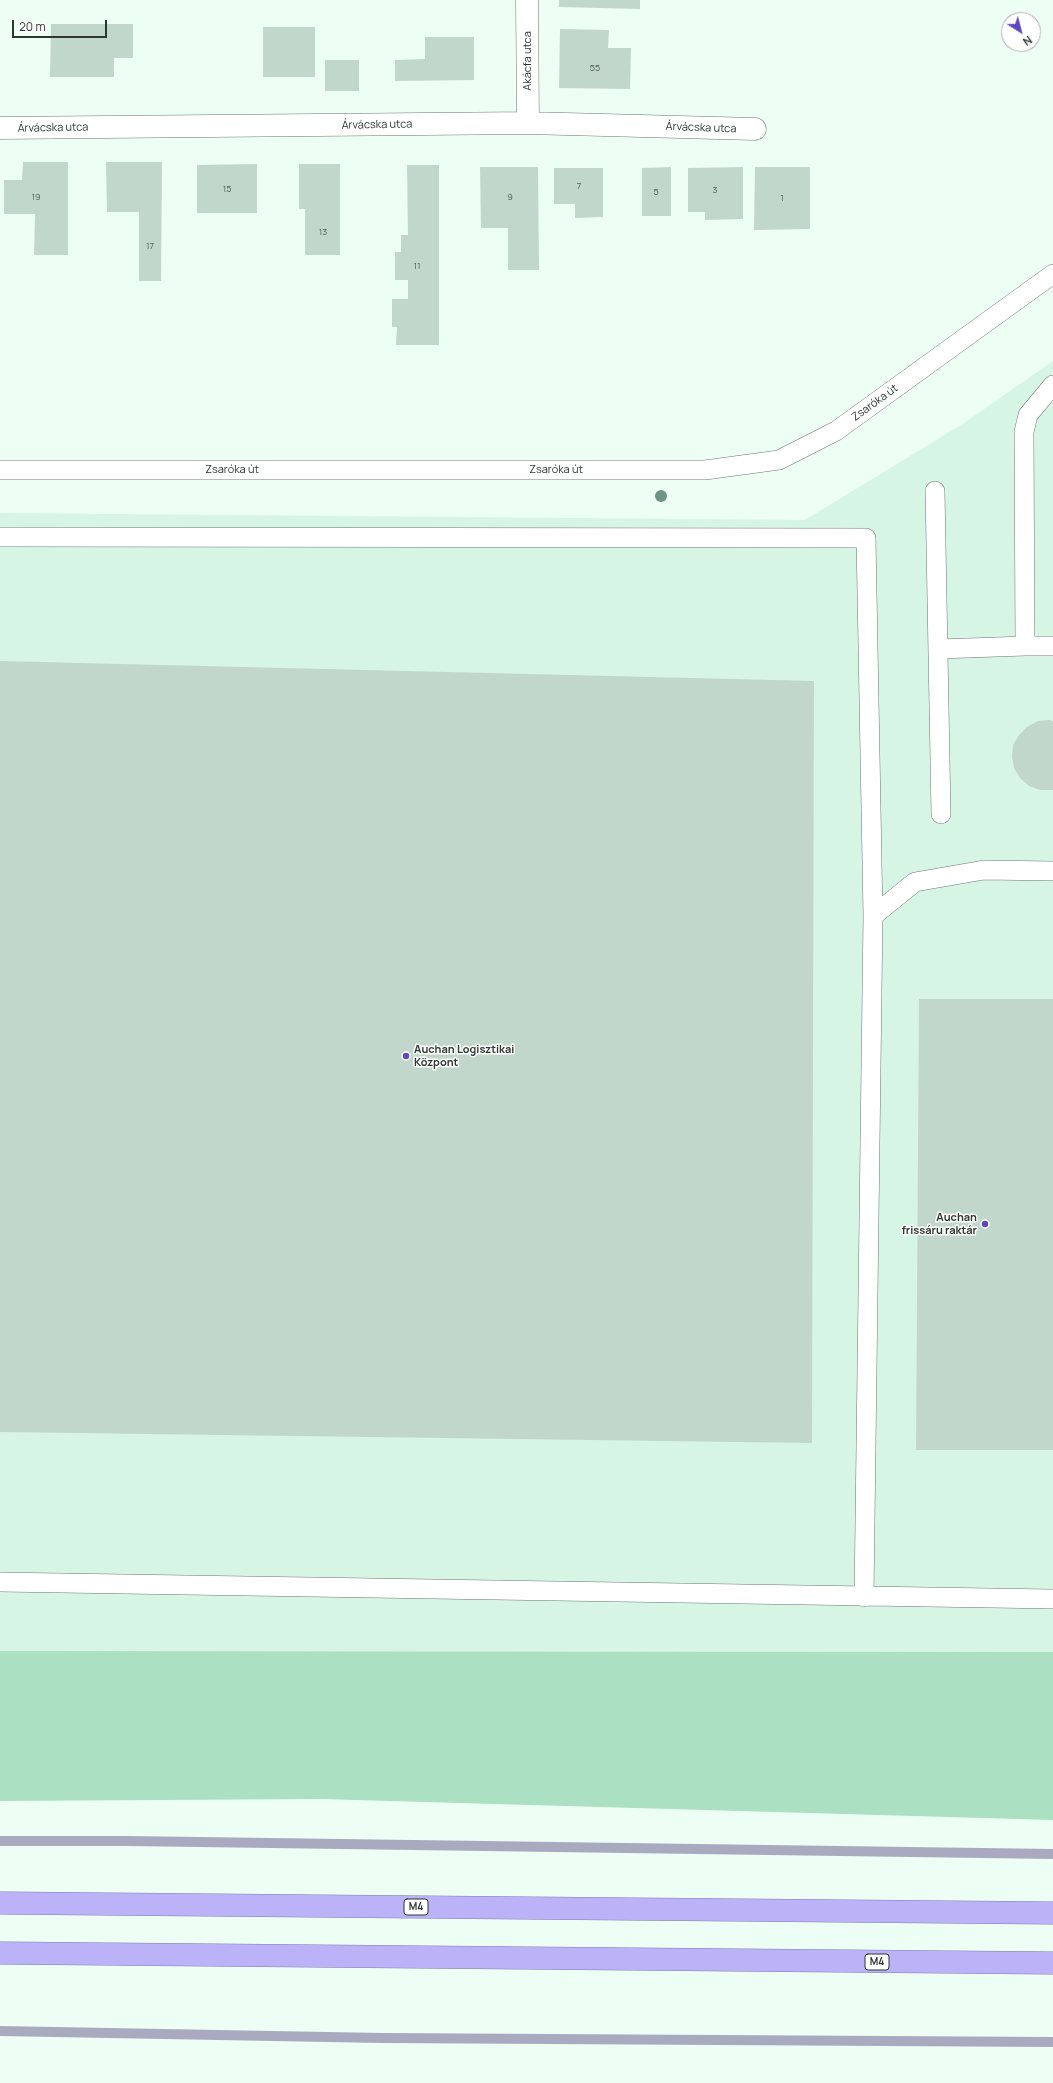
<!DOCTYPE html>
<meta charset="utf-8">
<style>
body{margin:0}
#map{position:relative;width:1053px;height:2083px;overflow:hidden;background:#edfef4;font-family:Manrope,sans-serif}
canvas{display:block}
.north{position:absolute;left:1001px;top:12px;width:40px;height:40px;box-sizing:border-box;background:#fff;border:1px solid #abafad;border-radius:50%;rotate:144deg;font-size:11px;font-weight:700;line-height:16px;text-align:center;color:#2d3631}
.north::after{content:'';display:block;margin:auto;width:14px;height:18px;background:#6145be;clip-path:polygon(50% 0,100% 100%,50% 72%,0 100%)}
.scale{position:absolute;left:12px;top:20px;width:95px;height:18px;box-sizing:border-box;border:2px solid #2d3631;border-top:0;padding-left:5px;font-size:12px;line-height:14px;white-space:nowrap;color:#2d3631;-webkit-text-stroke:3px #fff;paint-order:stroke}
</style>
<div id="map">
<canvas width="1053" height="2083"></canvas>
<div class="north">N</div>
<div class="scale">20 m</div>
</div>
<script>
const context = document.querySelector('canvas').getContext('2d');
context.lineJoin = 'round';
function paint(path, color) { context.fillStyle = color; context.fill(path, 'evenodd'); }
function trace(path, color, width, dash) { context.strokeStyle = color; context.lineWidth = width; context.lineCap = dash ? 'butt' : 'round'; context.setLineDash(dash || []); context.stroke(path); }
function label(font, color, halo, rows, align = 'center') {
  context.font = font + ' Manrope,sans-serif'; context.lineWidth = 3; context.setLineDash([]); context.textBaseline = 'middle'; context.strokeStyle = halo; context.fillStyle = color; for (const [text, x, y, turn = 0] of rows) {
    context.save(); context.translate(x, y); context.rotate((+turn || 0) * Math.PI / 180); context.textAlign = isNaN(turn) ? turn : align; if (halo) context.strokeText(text, 0, 0); context.fillText(text, 0, 0); context.restore();
  }
}
const built = new Path2D(`
 M1053 361V1652L0 1651V513L805 520 964 423Z`);
const green = new Path2D(`
 M0 1651 1053 1652V1820L321 1799 0 1801Z`);
const stream = new Path2D(`
 M0 1841H128L1053 1854
 M0 2031 382 2038 1053 2042`);
const building = new Path2D(`
 M559 0H640V9L559 7Z
 M51 24H133V58H114V77H50Z
 M263 27H315V77H263Z
 M560 29 609 30 608 48H631L630 89 559 88Z
 M425 37H474V80L395 81V60L425 59Z
 M325 60H359V91H325Z
 M23 162H68V255H34L35 214H4V180H22Z
 M106 162H162L161 281H139V212H107Z
 M257 164V213H197V165Z
 M299 164H340V255H305V209H299Z
 M407 165H439V345H396L397 327H392V299H408V280H395V252H401V235H408Z
 M480 167H538L539 270H508V228H481Z
 M671 167V216H642V168Z
 M743 167V219L705 220V212H688V168Z
 M755 167H810V229L754 230Z
 M554 168H603V217L575 218V204H554Z
 M0 661 814 681 812 1443 0 1432Z
 M1049 720 1053 721V790H1040L1029 786 1020 778 1014 768 1012 757 1013 745 1019 735 1027 727 1038 721Z
 M919 999H1053V1450H916Z`);
const service = new Path2D(`
 M0 470H705L779 460 836 431 1053 274
 M935 491 941 814
 M0 537 866 538 873 916
 M1025 646H1053
 M939 649 1025 646 1024 432 1028 415 1053 385
 M0 1582 1053 1599
 M864 1597 873 916 915 882 984 870 1053 871`);
const minor = new Path2D(`
 M527 0 528 123
 M0 128 528 123 755 129`);
const trunk = new Path2D(`
 M0 1903 1053 1913
 M0 1953 1053 1963`);
const trees = [
 [661,496]
];
const markers = [
 [406,1056,4,"#6145be"],
 [985,1224,4,"#6145be"]
];
const numberNames = [
 ["55",595,68],
 ["7",579,186],
 ["15",227,189],
 ["3",715,190],
 ["5",656,192],
 ["19",36,197],
 ["9",510,197],
 ["1",782,198],
 ["13",323,232],
 ["17",150,246],
 ["11",417,266]
];
const shields = [
 [416,1907,24],
 [877,1962,24]
];
const shieldNames = [
 ["M4",416,1907],
 ["M4",877,1962]
];
const streetNames = [
 ["Akácfa utca",528,61,-90],
 ["Árvácska utca",377,125,-1],
 ["Árvácska utca",53,128,-1],
 ["Árvácska utca",701,128,2],
 ["Zsaróka út",875,403,-36],
 ["Zsaróka út",232,470],
 ["Zsaróka út",556,470]
];
const poiNames = [
 ["Auchan Logisztikai",414,1050],
 ["Központ",414,1063],
 ["Auchan",977,1218,"right"],
 ["frissáru raktár",977,1231,"right"]
];
paint(built, '#d7f5e4');
paint(green, '#ace0c3');
trace(stream, '#a9aac0', 10);
paint(building, '#c2d7cb');
trace(service, '#687b70', 20);
trace(minor, '#687b70', 23);
trace(trunk, '#7e7ab2', 23);
trace(service, '#fff', 19);
trace(minor, '#fff', 22);
trace(trunk, '#bbb2f8', 22);
context.fillStyle = '#709383';
for (const [x, y] of trees) { context.beginPath(); context.arc(x, y, 6, 0, 2 * Math.PI); context.fill(); }
for (const [x, y, r, color] of markers) { const dot = new Path2D(); dot.arc(x, y, r, 0, 2 * Math.PI); context.fillStyle = color; context.fill(dot); trace(dot, '#fff', 1.5); }
label('9px', '#525e58', null, numberNames);
for (const [x, y, w] of shields) { const box = new Path2D(); box.roundRect(x - w / 2, y - 8, w, 16, 3); context.fillStyle = '#fff'; context.fill(box); trace(box, '#2d3631', 1); }
label('bold 10px', '#2d3631', null, shieldNames);
label('11px', '#2d3631', '#fff', streetNames);
label('bold 11px', '#2d3631', '#fff', poiNames, 'left');
</script>
